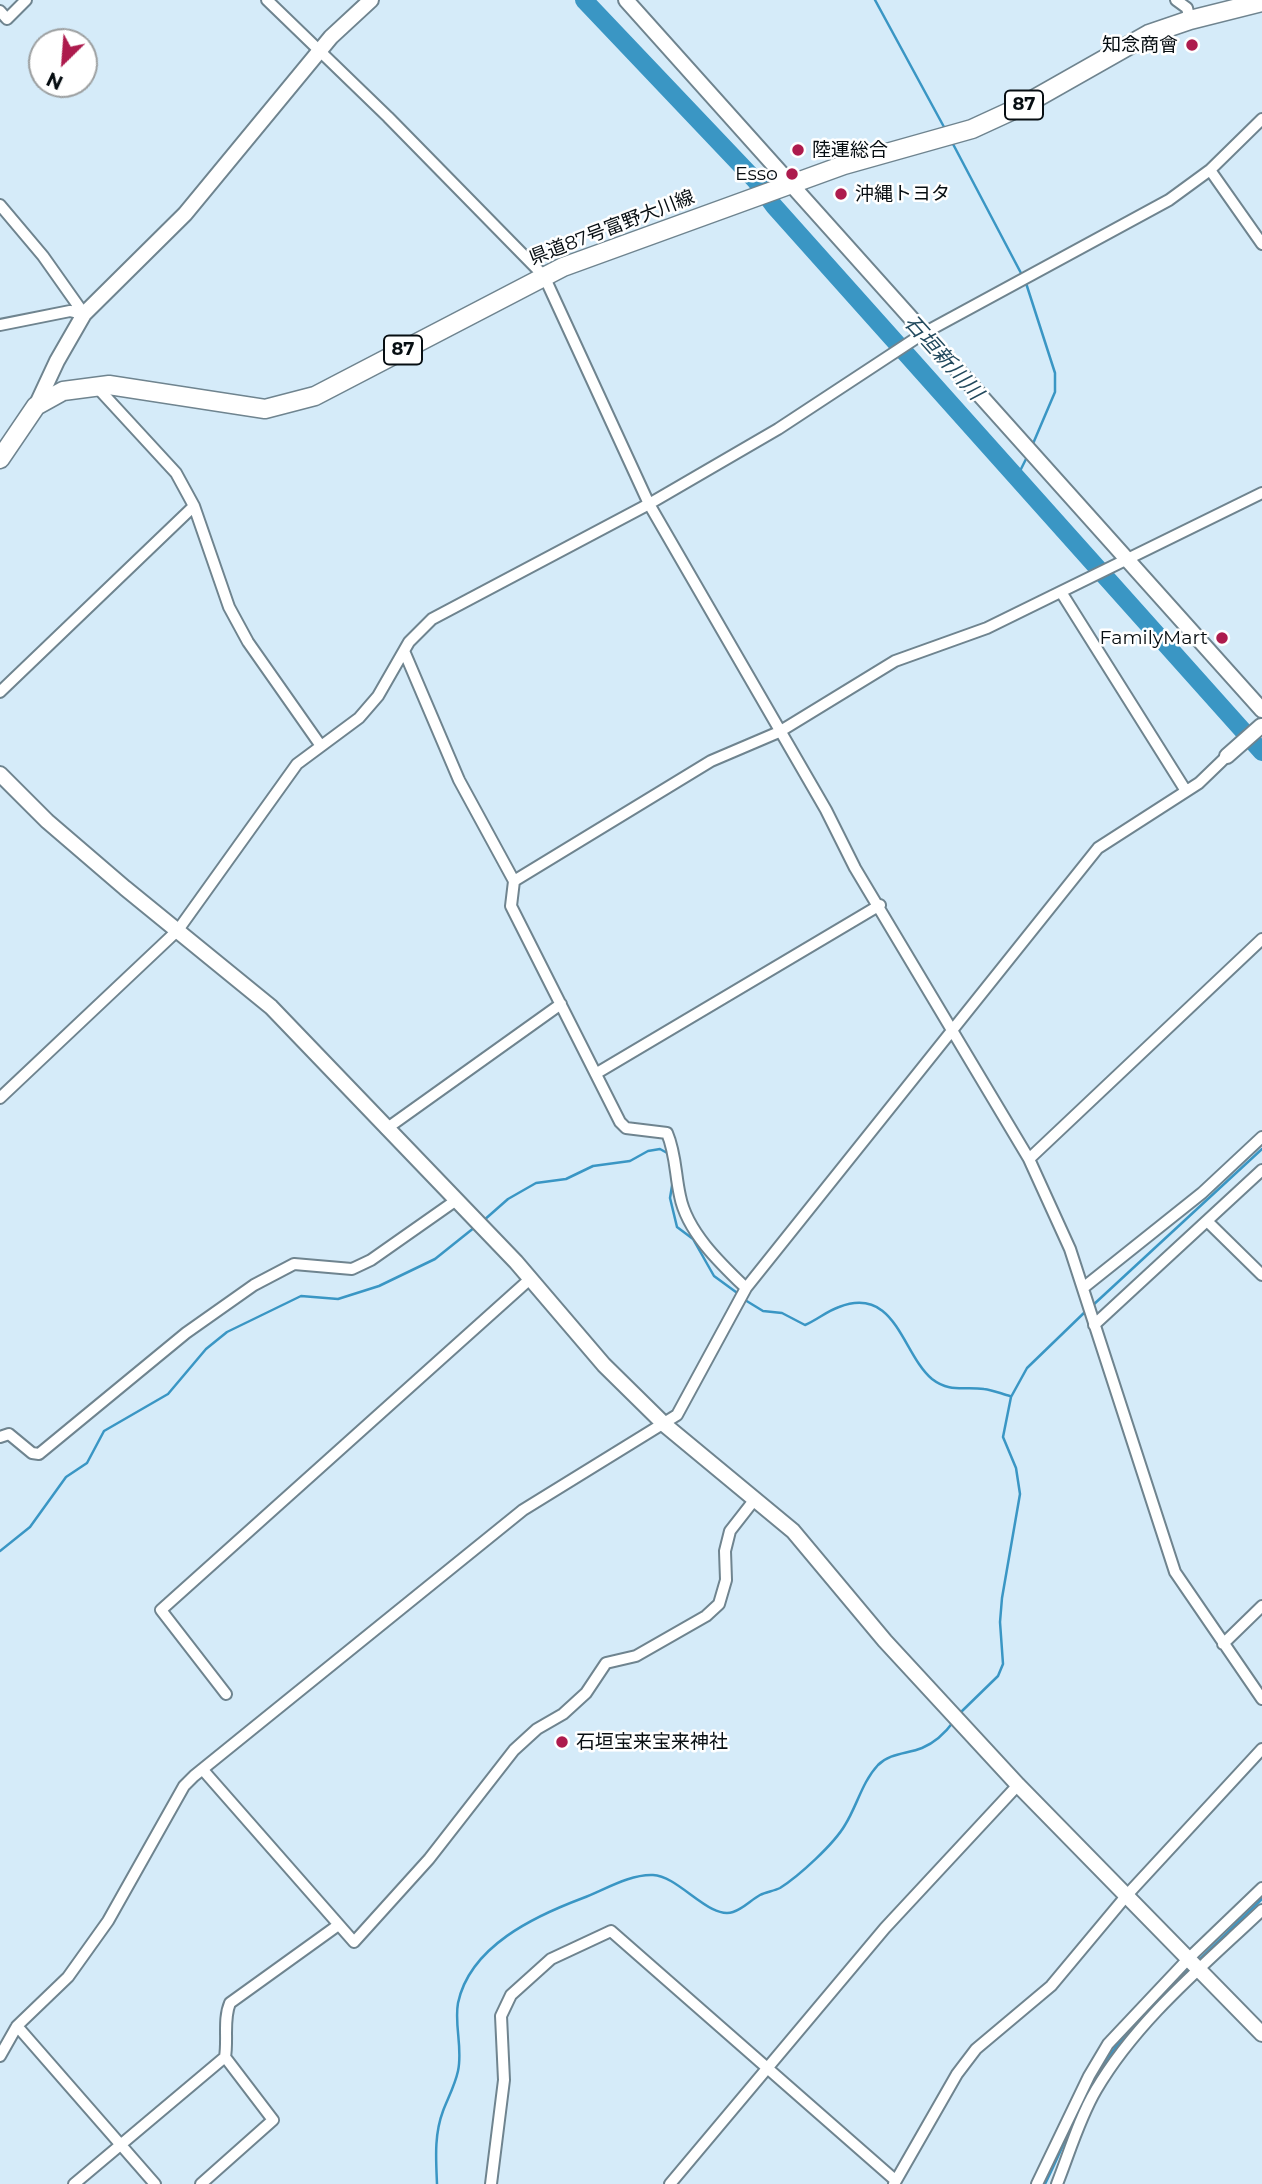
<!DOCTYPE html>
<meta charset="utf-8">
<style>
body{margin:0}
#map{position:relative;width:1262px;height:2184px;overflow:hidden;background:#d5ebf9;font-family:Montserrat,sans-serif}
canvas{display:block}
.north{position:absolute;left:28px;top:28px;width:70px;height:70px;box-sizing:border-box;background:#fff;border:2px solid #9c9fa0;border-radius:50%;rotate:205deg;font-size:19px;font-weight:700;line-height:28px;text-align:center;color:#070e12}
.north::after{content:'';display:block;margin:auto;width:24px;height:32px;background:#ad1b4d;clip-path:polygon(50% 0,100% 100%,50% 72%,0 100%)}
</style>
<div id="map">
<canvas width="1262" height="2184"></canvas>
<div class="north">N</div>
</div>
<script>
const context = document.querySelector('canvas').getContext('2d');
context.lineJoin = 'round';
function trace(path, color, width, dash) { context.strokeStyle = color; context.lineWidth = width; context.lineCap = dash ? 'butt' : 'round'; context.setLineDash(dash || []); context.stroke(path); }
function label(font, color, halo, rows, align = 'center') {
  context.font = font + ' Montserrat,"Noto Sans JP",sans-serif'; context.lineWidth = 5; context.setLineDash([]); context.textBaseline = 'middle'; context.strokeStyle = halo; context.fillStyle = color; for (const [text, x, y, turn = 0] of rows) {
    context.save(); context.translate(x, y); context.rotate((+turn || 0) * Math.PI / 180); context.textAlign = isNaN(turn) ? turn : align; if (halo) context.strokeText(text, 0, 0); context.fillText(text, 0, 0); context.restore();
  }
}
const stream = new Path2D(`
 M875 0 944 127
 M953 144 1022 275
 M1025 280 1055 373V392L1032 446
 M1016 479 1028 455
 M673 1180 670 1198 677 1227 693 1239 714 1276 740 1295
 M483 1221 508 1199 536 1183 566 1179 593 1166 630 1161 648 1151 660 1149 669 1154
 M745 1300 763 1311 782 1313 805 1325C817 1320 827 1311 839 1307 896 1285 902 1354 932 1379 950 1393 964 1386 984 1389 993 1390 1002 1394 1010 1396
 M1092 1306 1262 1149
 M0 1551 30 1527 66 1477 87 1463 104 1431 168 1394 206 1349 227 1332 301 1296 338 1299 379 1286 435 1259 475 1227
 M960 1713 998 1676 1003 1664 1000 1622 1002 1598 1020 1494 1016 1468 1003 1437 1011 1397 1027 1368 1087 1310
 M1198 1961 1262 1899
 M437 2184C436 2159 434 2135 443 2111 448 2098 455 2085 458 2071 463 2048 454 2025 458 2003 470 1946 535 1916 583 1898 604 1890 630 1874 653 1875 679 1876 709 1920 733 1912 743 1909 751 1900 760 1895 766 1892 774 1891 780 1888 799 1876 834 1844 845 1825 857 1806 862 1782 878 1765 890 1753 907 1754 922 1748 934 1743 946 1732 954 1721
 M1045 2184C1061 2152 1074 2118 1090 2087 1114 2041 1153 2003 1190 1968`);
const river = new Path2D(`
 M584 0 755 180 774 206 1262 752`);
const minor = new Path2D(`
 M267 0 388 117 544 276 649 504 826 810 855 868 1029 1159 1070 1249 1175 1572 1262 1699
 M1176 0 1187 8 1190 20
 M0 11 7 19 26 0
 M1210 170 1262 244
 M0 205 43 256 84 314
 M0 325 70 311 84 314
 M95 385 176 473 194 506 229 607 248 642 321 746
 M1061 592 1186 791
 M404 651 459 780 514 881 511 906 620 1122 626 1128 667 1133C676 1154 675 1174 680 1196 687 1232 721 1264 746 1288
 M0 692 194 506
 M514 881 711 761 779 732 895 661 987 628 1262 493
 M597 1073 880 905
 M0 1098 178 930 297 764 359 718 378 696 409 642 432 619 649 504 778 429 924 333 1169 200 1210 170 1262 119
 M386 1129 561 1004
 M1029 1159 1262 939
 M1207 1221 1262 1275
 M1083 1288 1202 1193 1262 1137
 M1094 1325 1262 1170
 M0 1437 9 1434 32 1453 39 1454 186 1333 254 1285 294 1264 352 1269 371 1260 455 1201
 M1223 1644 1262 1606
 M226 1694 161 1610 530 1279
 M203 1770 354 1942 429 1859 514 1750 537 1729 563 1714 586 1693 606 1663 636 1656 706 1616 719 1604 726 1580 725 1551 730 1531 755 1499
 M17 2026 155 2184
 M0 2056 17 2026 68 1977 108 1921 184 1786 194 1776 523 1510 677 1415 746 1288 1098 848 1199 783 1227 756
 M74 2184 225 2057C228 2039 223 2019 230 2003L337 1926
 M201 2184 273 2120 225 2057
 M491 2184 504 2080 501 2016 511 1995 551 1959 611 1931 895 2180
 M670 2184 885 1928 1018 1785
 M894 2184 957 2074 976 2049 1051 1986 1127 1895 1262 1749
 M1037 2184 1089 2076 1108 2044 1189 1958 1262 1888
 M1057 2184C1069 2154 1079 2119 1096 2090 1137 2020 1203 1966 1262 1910`);
const tertiary = new Path2D(`
 M626 0 1262 710
 M36 406 57 361 84 314 185 214 331 37 371 0
 M1227 756 1261 726
 M0 774 47 821 125 888 271 1007 516 1262 604 1365 665 1425 793 1531 885 1641 1018 1785 1262 2034`);
const primary = new Path2D(`
 M0 459 36 406 63 391 109 385 265 409 315 396 563 267 844 165 972 129 1022 106 1149 34 1190 20 1262 2`);
const markers = [
 [1192,45,7,"#ad1b4d"],
 [798,150,7,"#ad1b4d"],
 [792,174,7,"#ad1b4d"],
 [841,194,7,"#ad1b4d"],
 [1222,638,7,"#ad1b4d"],
 [562,1742,7,"#ad1b4d"]
];
const shields = [
 [1024,105,38],
 [403,350,38]
];
const shieldNames = [
 ["87",1024,105],
 ["87",403,350]
];
const poiNames = [
 ["知念商會",1178,45],
 ["陸運総合",812,150,"left"],
 ["Esso",778,174],
 ["沖縄トヨタ",855,194,"left"],
 ["FamilyMart",1208,638],
 ["石垣宝来宝来神社",576,1742,"left"]
];
const streetNames = [
 ["県道87号富野大川線",612,228,-21]
];
const waterNames = [
 ["石垣新川川",943,358,48]
];
trace(stream, '#3a96c4', 2.5);
trace(river, '#3a96c4', 18);
trace(minor, '#6f848f', 14);
trace(tertiary, '#6f848f', 18);
trace(primary, '#6f848f', 21);
trace(minor, '#fff', 10);
trace(tertiary, '#fff', 14);
trace(primary, '#fff', 18);
for (const [x, y, r, color] of markers) { const dot = new Path2D(); dot.arc(x, y, r, 0, 2 * Math.PI); context.fillStyle = color; context.fill(dot); trace(dot, '#fff', 2.5); }
for (const [x, y, w] of shields) { const box = new Path2D(); box.roundRect(x - w / 2, y - 14.5, w, 29, 5); context.fillStyle = '#fff'; context.fill(box); trace(box, '#070e12', 2); }
label('bold 18px', '#070e12', null, shieldNames);
label('19px', '#070e12', '#fff', poiNames, 'right');
label('19px', '#070e12', '#fff', streetNames);
label('italic 21px', '#22495d', '#fff', waterNames);
</script>
